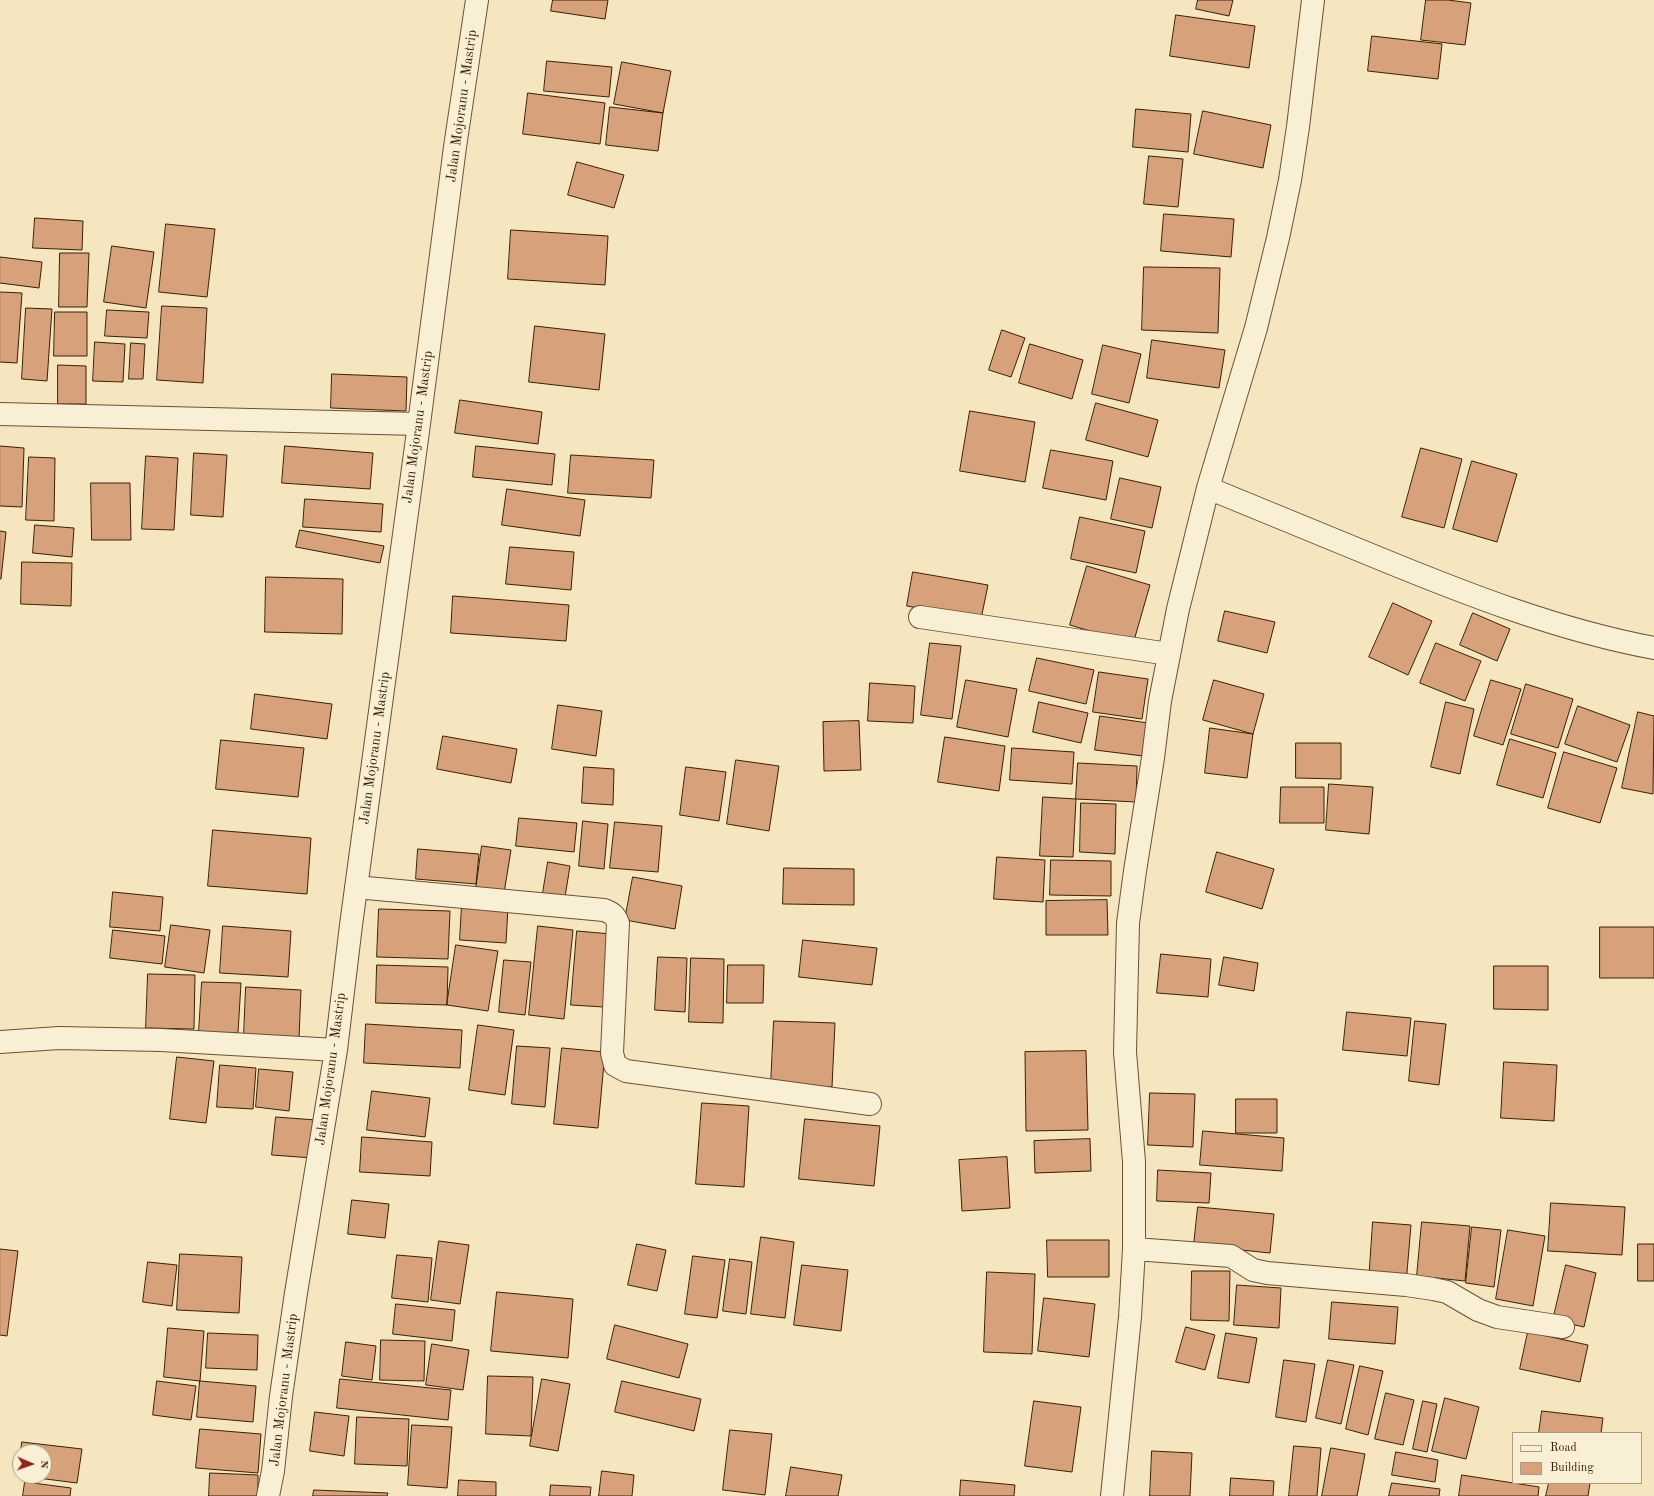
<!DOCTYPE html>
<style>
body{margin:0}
#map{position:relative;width:1654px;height:1496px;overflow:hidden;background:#f5e6bf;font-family:"Old Standard TT",serif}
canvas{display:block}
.legend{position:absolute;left:1512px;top:1432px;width:130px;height:52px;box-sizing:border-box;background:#f8efd5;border:1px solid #ac9c81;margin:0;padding:5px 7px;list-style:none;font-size:12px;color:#3a2004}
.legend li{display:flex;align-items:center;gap:8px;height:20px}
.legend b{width:20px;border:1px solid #ac9c81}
.north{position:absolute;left:12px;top:1444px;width:40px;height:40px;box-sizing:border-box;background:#f8efd5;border:1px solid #ac9c81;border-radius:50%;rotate:92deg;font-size:11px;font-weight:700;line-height:16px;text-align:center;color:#3a2004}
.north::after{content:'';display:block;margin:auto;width:14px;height:18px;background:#8f2418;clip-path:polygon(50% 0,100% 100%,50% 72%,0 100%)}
</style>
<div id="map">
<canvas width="1654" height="1496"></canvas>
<ul class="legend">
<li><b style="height:5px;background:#f8efd5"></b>Road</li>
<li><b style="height:11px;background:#d6a17b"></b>Building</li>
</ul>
<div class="north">N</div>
</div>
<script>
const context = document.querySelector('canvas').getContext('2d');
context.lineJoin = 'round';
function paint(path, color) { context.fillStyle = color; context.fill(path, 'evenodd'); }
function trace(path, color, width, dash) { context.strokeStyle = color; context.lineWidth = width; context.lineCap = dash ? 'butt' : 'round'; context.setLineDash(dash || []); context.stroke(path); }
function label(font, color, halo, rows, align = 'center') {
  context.font = font + ' "Old Standard TT",serif'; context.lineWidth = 3; context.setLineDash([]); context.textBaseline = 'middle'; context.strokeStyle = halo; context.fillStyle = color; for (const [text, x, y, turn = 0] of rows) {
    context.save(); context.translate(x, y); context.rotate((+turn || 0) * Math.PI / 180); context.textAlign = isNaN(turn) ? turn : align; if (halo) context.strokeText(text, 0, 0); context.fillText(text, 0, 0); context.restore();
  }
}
const building = new Path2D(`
 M553 0H608L605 19 551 11Z
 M1198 0H1233L1229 16 1196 9Z
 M1426 0H1448L1471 3 1465 45 1421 40Z
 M1176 15 1255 26 1249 68 1170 56Z
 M1372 36 1442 44 1438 79 1368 71Z
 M547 61 612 67 609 97 544 91Z
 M622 62 671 71 663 113 614 104Z
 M528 93 605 103 600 144 523 134Z
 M610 107 663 113 658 151 606 145Z
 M1136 109 1191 114 1188 152 1133 147Z
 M1203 111 1271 125 1263 168 1194 154Z
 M1149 156 1183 159 1178 207 1144 204Z
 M577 162 624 175 614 208 568 195Z
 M1164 214 1234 219 1231 257 1161 251Z
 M35 218 83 221 82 250 33 248Z
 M166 224 215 229 207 297 159 292Z
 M511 230 608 236 605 285 508 279Z
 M112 246 154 252 146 308 104 302Z
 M60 253H89L87 307H59Z
 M0 257 42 262 39 288 0 283Z
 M1144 267 1220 268 1218 333 1142 330Z
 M0 292 22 293 17 363 0 362Z
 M162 306 207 308 203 383 157 380Z
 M26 308 52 309 47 381 22 379Z
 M107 310 149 312 147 338 105 336Z
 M55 312H87V356H54Z
 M535 326 605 334 599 390 529 382Z
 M1002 330 1025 338 1011 377 989 370Z
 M1152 340 1225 350 1219 388 1147 378Z
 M95 342 125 344 123 382 93 381Z
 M131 343 145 344 143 379H129Z
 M1030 344 1083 360 1072 399 1019 383Z
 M1103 345 1141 354 1129 403 1092 394Z
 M58 365 86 366V404H58Z
 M332 374 407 377 406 411 331 408Z
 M460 400 542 412 538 444 455 433Z
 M1096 403 1158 420 1148 457 1086 440Z
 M970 411 1035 422 1025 482 960 471Z
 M0 446 24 448 22 507 0 506Z
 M285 446 373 453 370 489 282 483Z
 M476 446 555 454 552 485 473 477Z
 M1421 448 1462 459 1444 528 1402 517Z
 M1051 450 1113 461 1106 500 1043 488Z
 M194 453 227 455 223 517 191 515Z
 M571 455 654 460 651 498 568 493Z
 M146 456 178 458 174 530 142 529Z
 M29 457 55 458 54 521 26 520Z
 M1472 461 1517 474 1497 542 1453 529Z
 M1120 478 1161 487 1152 528 1111 519Z
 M91 483H130L131 540H92Z
 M507 489 585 500 580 536 502 525Z
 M305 499 383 504 381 532 303 527Z
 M1080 517 1145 531 1136 573 1071 559Z
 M35 525 74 528 72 557 33 553Z
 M300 530 384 546 380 563 296 547Z
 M0 531 6 532 1 579H0Z
 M510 547 574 552 571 590 506 584Z
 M22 562 72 563 71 606 21 604Z
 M1087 566 1150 585 1133 644 1070 625Z
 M913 572 988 585 981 619 907 606Z
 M266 577 343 579 342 634 265 632Z
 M453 596 569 605 566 641 451 633Z
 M1393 603 1432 621 1408 675 1369 657Z
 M1225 611 1275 622 1267 653 1218 641Z
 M1473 613 1510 629 1497 661 1460 645Z
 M930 643 961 646 952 719 921 715Z
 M1436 643 1481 661 1465 701 1420 683Z
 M1037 658 1094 670 1086 704 1029 691Z
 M1099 672 1148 679 1142 719 1093 712Z
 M966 680 1017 689 1008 737 957 727Z
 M1214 680 1264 694 1253 734 1203 720Z
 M1491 680 1521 689 1503 745 1474 736Z
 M870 683 915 686 913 723 868 721Z
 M1526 684 1573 699 1558 748 1511 734Z
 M255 694 332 704 327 739 251 729Z
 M1039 702 1088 713 1081 743 1033 732Z
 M1446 702 1474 709 1460 774 1431 767Z
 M558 705 602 711 596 756 552 749Z
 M1578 706 1630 725 1617 762 1565 744Z
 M1638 712 1654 716 1653 794 1622 788Z
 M1100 716 1148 723 1143 756 1095 750Z
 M859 721 861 770 824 771 823 722Z
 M1210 728 1253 734 1247 778 1205 773Z
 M443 736 517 749 511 783 437 769Z
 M945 737 1005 746 999 791 938 782Z
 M1510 739 1556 753 1543 798 1497 785Z
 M221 740 304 748 298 797 216 789Z
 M1296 743H1341V779L1296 778Z
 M1012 748 1074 752 1072 784 1010 780Z
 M1564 752 1617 768 1600 823 1548 808Z
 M736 760 779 766 769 831 727 824Z
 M1078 763 1137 766 1136 802 1076 799Z
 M584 767 614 769 613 805 582 803Z
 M686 767 726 772 719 821 680 815Z
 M1329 784 1373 787 1369 834 1326 830Z
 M1281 787H1324V823H1280Z
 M1043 797 1076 799 1073 857 1040 856Z
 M1081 803 1116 804 1115 854 1080 852Z
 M519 818 577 823 574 852 516 846Z
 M583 821 608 824 604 869 579 866Z
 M615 822 662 826 658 872 610 868Z
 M213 830 311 838 307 894 208 886Z
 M482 846 511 850 504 893 476 889Z
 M418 849 479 854 476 884 416 879Z
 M1217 852 1274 869 1262 909 1206 892Z
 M997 857 1045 860 1043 902 994 899Z
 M1051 860 1111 861V896L1050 895Z
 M548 862 570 866 564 903 542 899Z
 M784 868 854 869V905L783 904Z
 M633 877 682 886 675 929 625 920Z
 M113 892 163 897 160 931 110 927Z
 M1107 900 1108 935H1046V901Z
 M462 904 508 907 506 943 460 940Z
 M379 909 450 911 448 959 377 957Z
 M171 925 210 930 204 973 165 967Z
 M223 926 291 931 288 977 220 973Z
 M538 926 573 930 564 1019 529 1015Z
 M1600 927H1654V978H1600Z
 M113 930 165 936 162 964 110 958Z
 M577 931 611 934 604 1007 571 1005Z
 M803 940 877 948 872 985 799 977Z
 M456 945 498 951 488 1011 447 1005Z
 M1161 954 1211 959 1208 997 1157 993Z
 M658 957 687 958 685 1012 655 1010Z
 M1224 957 1258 963 1254 991 1219 985Z
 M691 958 724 959 723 1023 689 1022Z
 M504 960 531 962 525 1015 499 1012Z
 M377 965 448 967 447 1005 376 1003Z
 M728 965H764L763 1003H727Z
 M1494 966H1548V1010L1494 1009Z
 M148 974 195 975 194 1029 146 1028Z
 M202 982 241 983 238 1033 199 1032Z
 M246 987 301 990 299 1038 244 1035Z
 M1347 1012 1411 1018 1407 1056 1343 1050Z
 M774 1021 835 1023 832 1087 771 1084Z
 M1415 1021 1446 1024 1439 1085 1409 1081Z
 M366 1024 462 1030 460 1068 364 1063Z
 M478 1025 514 1030 505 1095 469 1090Z
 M517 1046 550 1048 545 1107 512 1104Z
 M562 1048 605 1052 598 1128 554 1124Z
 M1086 1051 1088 1130 1026 1131 1025 1052Z
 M177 1057 214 1061 206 1123 170 1119Z
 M1504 1062 1557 1065 1554 1121 1501 1118Z
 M220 1065 256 1068 253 1109 217 1107Z
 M259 1069 293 1072 289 1111 256 1107Z
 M372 1091 430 1098 425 1137 367 1130Z
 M1150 1093 1195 1094 1193 1147 1148 1145Z
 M1236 1099H1277V1133H1236Z
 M702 1103 749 1106 744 1187 696 1184Z
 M276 1117 316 1120 313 1158 272 1155Z
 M805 1119 880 1126 874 1186 799 1179Z
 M1203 1131 1284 1138 1282 1171 1200 1165Z
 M362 1137 432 1142 430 1176 360 1172Z
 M1090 1139 1091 1171 1035 1173 1034 1141Z
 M1007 1157 1010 1208 962 1211 959 1160Z
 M1158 1170 1211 1173 1209 1203 1157 1201Z
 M352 1200 389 1204 385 1238 348 1234Z
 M1551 1203 1625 1207 1622 1255 1548 1251Z
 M1198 1207 1274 1214 1270 1253 1194 1245Z
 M1373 1222 1411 1225 1406 1284 1369 1281Z
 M1422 1222 1470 1226 1465 1281 1417 1276Z
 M1472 1227 1501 1230 1494 1287 1466 1283Z
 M1508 1230 1545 1236 1533 1306 1496 1299Z
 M761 1237 794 1242 785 1318 751 1314Z
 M1047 1240H1109V1277H1048Z
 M439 1241 469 1245 460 1304 431 1300Z
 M637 1244 666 1250 657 1291 628 1285Z
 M1638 1244H1654V1281H1638Z
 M0 1249 18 1251 7 1336 0 1335Z
 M180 1254 242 1257 239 1313 177 1310Z
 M397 1255 432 1258 428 1302 392 1298Z
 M693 1256 725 1260 717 1318 685 1314Z
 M730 1259 752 1262 746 1314 723 1311Z
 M148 1262 177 1265 172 1306 143 1302Z
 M802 1265 848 1270 841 1331 794 1325Z
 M1566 1265 1596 1273 1584 1327 1553 1320Z
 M1192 1271H1230L1229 1321 1191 1320Z
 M987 1272 1035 1274 1032 1354 984 1352Z
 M1237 1285 1281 1288 1279 1328 1234 1325Z
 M497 1292 573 1299 568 1358 491 1351Z
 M1044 1298 1095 1304 1089 1357 1038 1351Z
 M1332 1302 1398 1307 1395 1344 1329 1339Z
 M396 1304 455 1310 452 1341 393 1334Z
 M615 1325 688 1344 679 1378 607 1359Z
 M1186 1327 1215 1335 1205 1370 1176 1362Z
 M168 1328 204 1331 200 1381 164 1377Z
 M1528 1332 1588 1345 1580 1382 1520 1369Z
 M208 1333 258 1335 257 1370 206 1368Z
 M1226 1333 1257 1338 1249 1383 1218 1378Z
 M381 1340 425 1341 424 1381 380 1380Z
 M346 1342 376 1346 372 1380 342 1376Z
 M432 1344 469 1350 463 1390 426 1385Z
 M1284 1360 1315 1364 1306 1422 1276 1417Z
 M1328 1360 1354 1365 1341 1424 1316 1418Z
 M1360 1366 1383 1371 1368 1435 1346 1429Z
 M488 1376 533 1377 531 1436 486 1434Z
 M340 1379 451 1390 448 1420 337 1408Z
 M542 1379 570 1384 558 1451 530 1446Z
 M157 1381 196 1386 191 1420 153 1415Z
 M200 1381 256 1386 253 1422 197 1417Z
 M622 1381 701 1399 694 1431 615 1412Z
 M1386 1393 1414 1400 1403 1445 1375 1439Z
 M1445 1398 1479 1407 1466 1459 1432 1451Z
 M1034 1401 1081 1407 1072 1472 1025 1466Z
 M1423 1401 1437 1404 1427 1452 1413 1449Z
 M1542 1411 1603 1418 1601 1433H1539Z
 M315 1412 349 1416 344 1456 310 1451Z
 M357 1417 409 1419 407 1466 355 1464Z
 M412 1425 452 1427 447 1488 408 1485Z
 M200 1429 261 1434 258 1473 196 1468Z
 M730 1430 772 1434 765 1495 723 1490Z
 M22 1442 82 1449 77 1483 22 1476H44V1452H21Z
 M1294 1446 1321 1448 1317 1496H1289Z
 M1331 1448 1365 1454 1357 1496H1322Z
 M1152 1451 1192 1453 1190 1496H1150Z
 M1396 1452 1438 1460 1435 1482 1392 1475Z
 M791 1467 842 1475 838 1496H786Z
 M602 1471 634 1475 632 1496H599Z
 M210 1473 258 1475V1496H209Z
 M1462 1475 1539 1487 1538 1496H1459Z
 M1231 1478 1274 1481 1273 1496H1230Z
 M459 1480 496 1482V1496H458Z
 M961 1480 1015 1485 1014 1496H960Z
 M25 1482 71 1488 70 1496H23Z
 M1392 1483 1440 1489 1439 1496H1389Z
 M1549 1483H1590L1588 1496H1546Z
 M551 1485 591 1487 590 1496H550Z
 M314 1490 388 1493 387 1496H313Z`);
const minor = new Path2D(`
 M0 414 419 424
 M1208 488C1264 511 1320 534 1376 557 1466 594 1558 630 1654 648
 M920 617 1169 654
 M356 887 604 910C612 913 615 915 618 923L612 1053 615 1065 626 1071 870 1104
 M0 1042 59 1038 161 1040 336 1050
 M1134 1249 1231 1256 1253 1270 1267 1273 1406 1285 1433 1289 1447 1292 1478 1310 1497 1317 1563 1327
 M268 1496 273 1471 281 1396 296 1293 336 1050 351 925 419 424 455 147 477 0
 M1112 1496 1130 1317 1134 1249V1162L1125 1052 1128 923 1135 871 1153 758 1160 701 1178 609 1208 488 1256 328 1278 238 1290 180 1298 127 1313 0`);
const streetNames = [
 ["Jalan Mojoranu - Mastrip",462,106,-82],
 ["Jalan Mojoranu - Mastrip",418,427,-82],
 ["Jalan Mojoranu - Mastrip",375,748,-82],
 ["Jalan Mojoranu - Mastrip",331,1069,-82],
 ["Jalan Mojoranu - Mastrip",284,1390,-83]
];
paint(building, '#d6a17b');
trace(building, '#3a2004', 1);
trace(minor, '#695233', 24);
trace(minor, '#f8efd5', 22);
label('14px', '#3a2004', '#f8efd5', streetNames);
</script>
